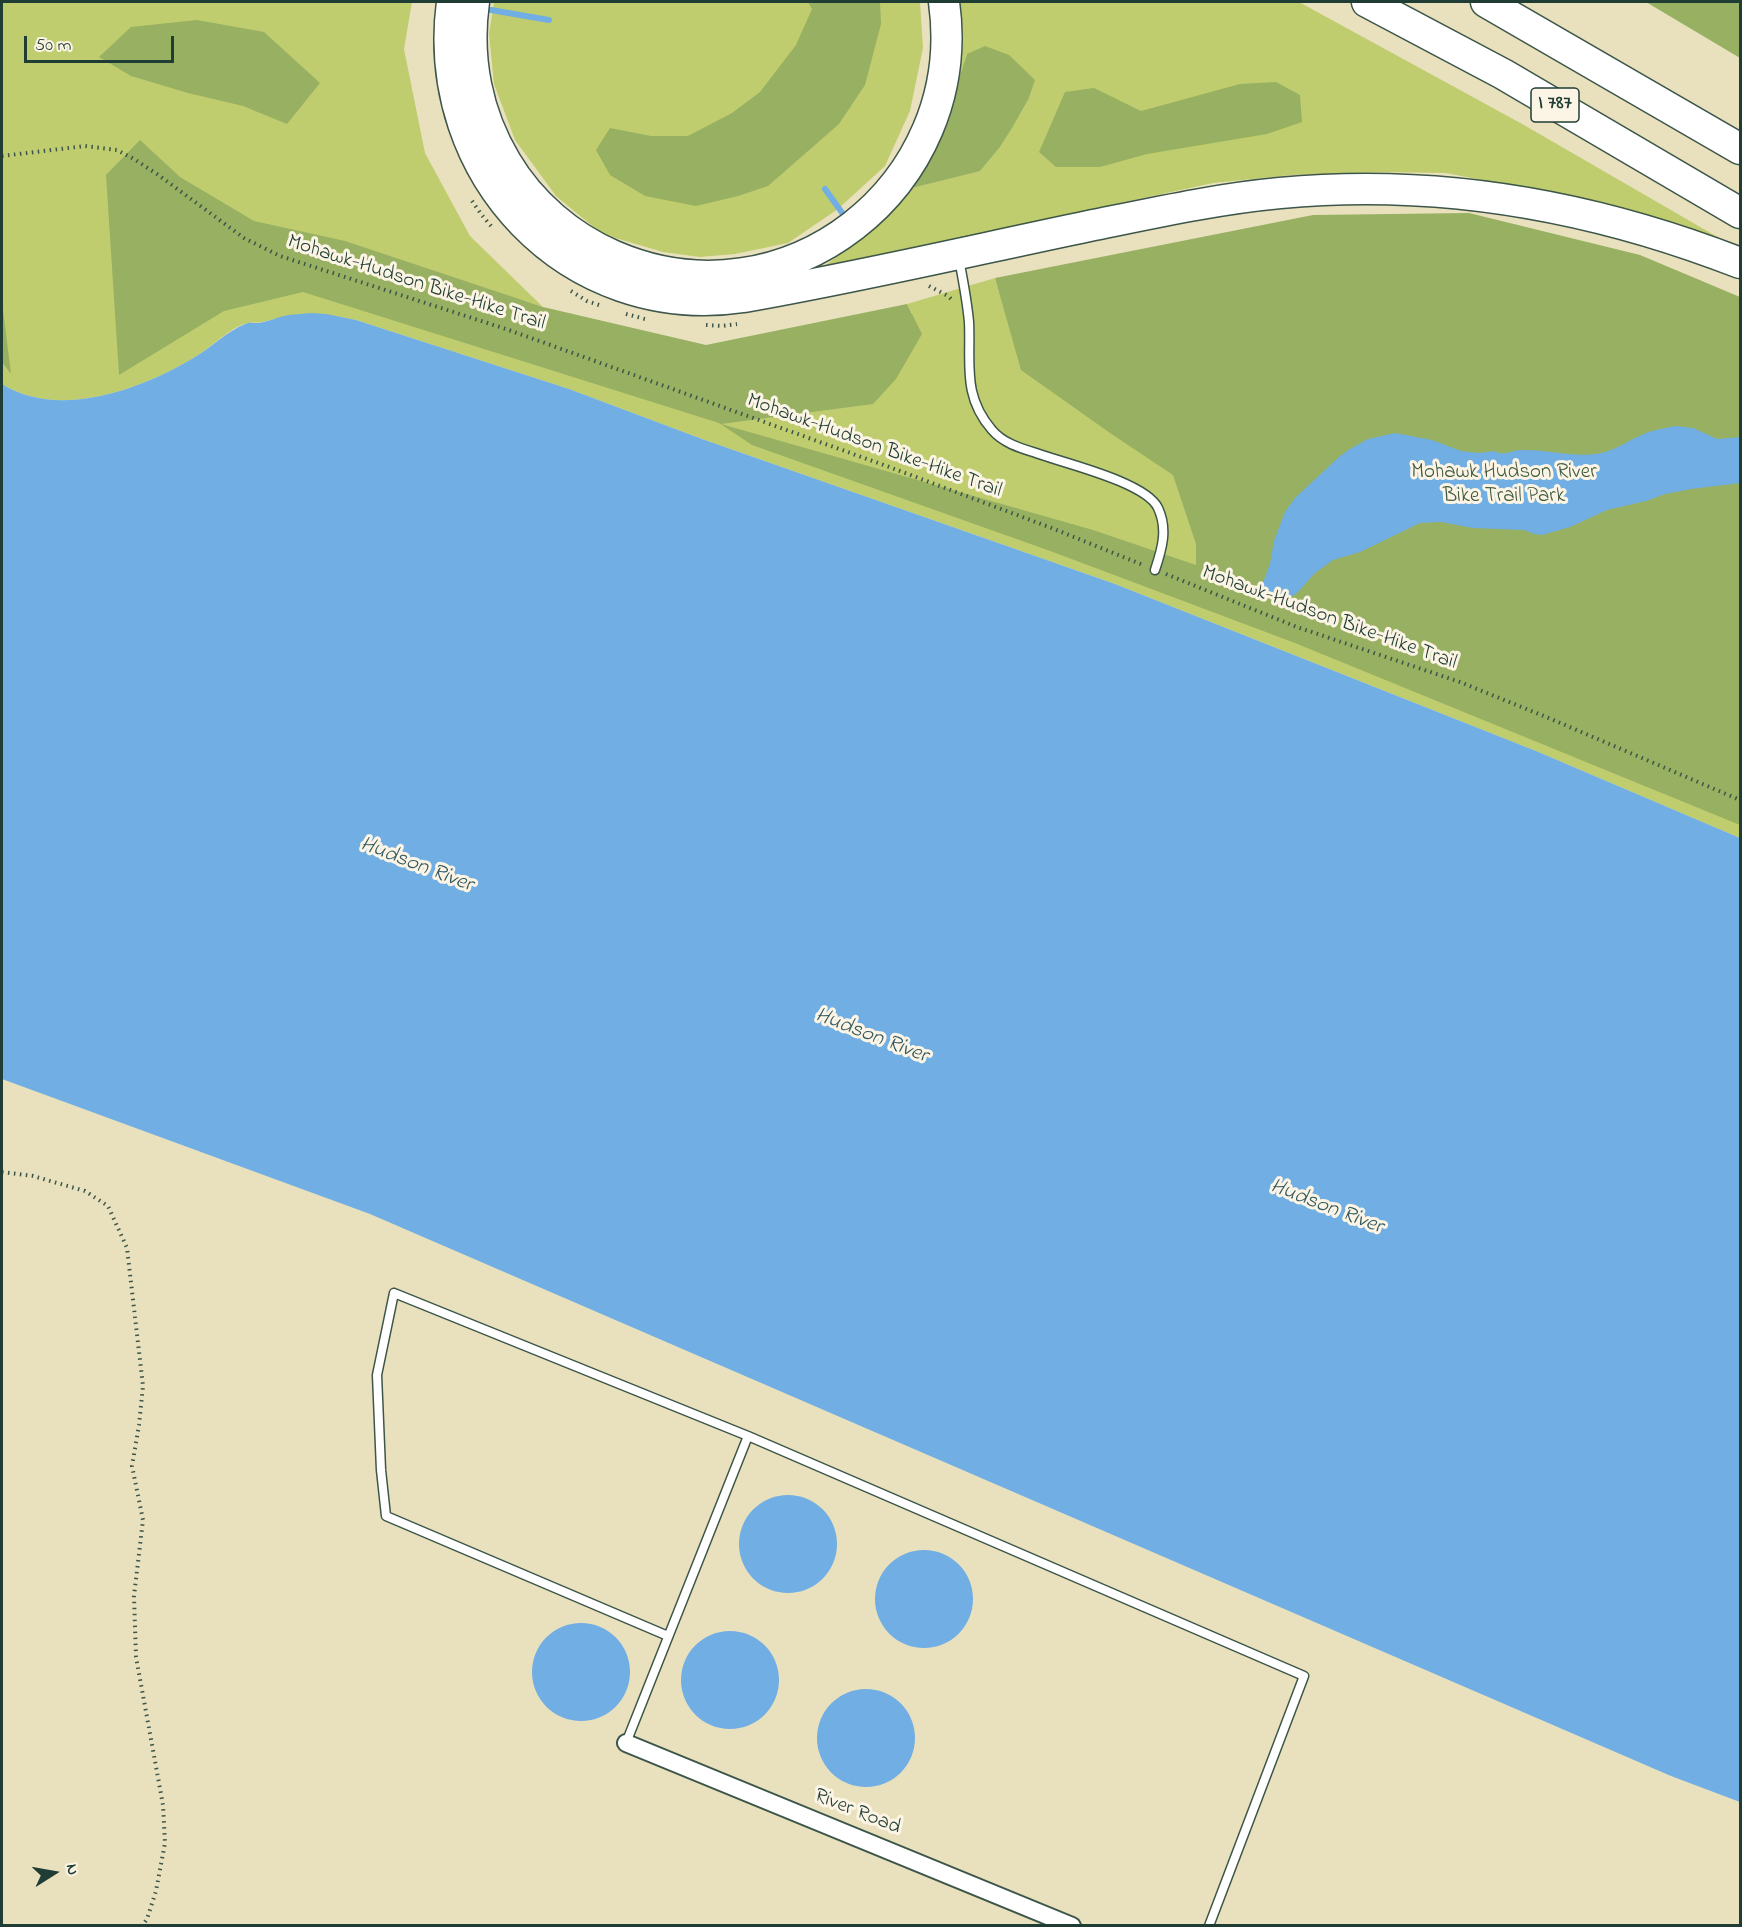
<!DOCTYPE html>
<style>
body{margin:0}
#map{position:relative;width:1742px;height:1927px;overflow:hidden;background:#e9e1be;font-family:"Indie Flower",sans-serif}
canvas{display:block}
.frame{position:absolute;inset:0;border:3px solid #1f3d34;pointer-events:none}
.north{position:absolute;left:24px;top:1843px;width:60px;height:60px;-webkit-text-stroke:4px #fcf5e5;paint-order:stroke;rotate:79deg;font-size:16px;font-weight:700;line-height:24px;text-align:center;color:#1f3d34}
.north::after{content:'';display:block;margin:auto;width:21px;height:27px;background:#1f3d34;clip-path:polygon(50% 0,100% 100%,50% 72%,0 100%)}
.scale{position:absolute;left:24px;top:36px;width:150px;height:27px;box-sizing:border-box;border:3px solid #1f3d34;border-top:0;padding-left:8px;font-size:18px;line-height:21px;white-space:nowrap;color:#1f3d34;-webkit-text-stroke:4px #fcf5e5;paint-order:stroke}
</style>
<div id="map">
<canvas width="1742" height="1927"></canvas>
<div class="frame"></div>
<div class="north">N</div>
<div class="scale">50 m</div>
</div>
<script>
const context = document.querySelector('canvas').getContext('2d');
context.lineJoin = 'round';
function paint(path, color) { context.fillStyle = color; context.fill(path, 'evenodd'); }
function trace(path, color, width, dash) { context.strokeStyle = color; context.lineWidth = width; context.lineCap = dash ? 'butt' : 'round'; context.setLineDash(dash || []); context.stroke(path); }
function label(font, color, halo, rows, align = 'center') {
  context.font = font + ' "Indie Flower",sans-serif'; context.lineWidth = 6; context.setLineDash([]); context.textBaseline = 'middle'; context.strokeStyle = halo; context.fillStyle = color; for (const [text, x, y, turn = 0] of rows) {
    context.save(); context.translate(x, y); context.rotate((+turn || 0) * Math.PI / 180); context.textAlign = isNaN(turn) ? turn : align; if (halo) context.strokeText(text, 0, 0); context.fillText(text, 0, 0); context.restore();
  }
}
const green = new Path2D(`
 M2 2H412L404 49 425 153 470 236 543 307 515 298 693 368 912 313 907 304 995 278 999 292 1740 308V838L1536 751 1115 584 702 439 569 389 356 320C315 312 302 312 262 322 257 323 253 322 248 323 231 326 211 348 195 357 143 389 58 420 2 384Z
 M494 2H920L923 48 910 111 885 166 838 209 788 243 735 254 700 257 663 252 602 234 556 196 515 140 494 84 489 34Z
 M956 2H1299L1524 125 1740 250 1650 222 1594 202 1446 173 1379 172 1292 175 1213 183 823 267 884 220 912 188 980 170 1000 147 1028 100 967 54 954 94 960 19Z`);
const forest = new Path2D(`
 M808 2H880L881 24 865 85 839 124 768 186 738 196 696 206 645 196 610 175 596 150 610 128 651 136H688L732 113 760 92 796 45 812 9Z
 M1646 2H1740V58Z
 M197 20 264 32 320 83 287 124 243 106 188 93 131 76 99 57 131 27Z
 M985 46 1009 55 1035 80 1028 100 1012 128 1000 147 980 171 912 188C937 146 952 100 967 54Z
 M1276 82 1300 95 1302 122 1267 134 1147 154 1100 167H1056L1039 152 1065 92 1094 88 1141 111 1240 84Z
 M140 140 180 177 254 221 345 241 543 307 706 345 907 304 922 334 896 379 873 404 721 424 1093 530 1196 565V544L1173 475 1110 433 1021 370 995 278 1313 215 1469 213 1640 255 1740 297V825L1295 643 1053 552 752 445 719 423 303 292 224 311 119 375 106 175Z
 M2 302 11 374 2 362Z`);
const water = new Path2D(`
 M312 313 326 314 356 320 569 389 702 439 1115 584 1536 751 1740 838V1802L1671 1776 370 1214 2 1079V384C58 420 143 389 195 357 212 347 226 332 245 324 249 322 253 323 258 323 267 322 276 318 284 316 293 314 302 314 312 313Z
 M1675 426 1693 428 1717 439 1740 437V483L1691 489 1665 494 1646 501 1607 510 1570 527 1542 535 1534 534 1524 530 1473 528 1441 522 1420 523 1360 552 1333 560 1315 573 1298 592 1283 603 1264 596V580L1270 564 1274 541 1285 512 1295 498 1340 456 1350 449 1368 439 1395 433 1432 440 1461 451 1478 453 1495 451C1503 457 1512 450 1521 450 1546 449 1570 457 1596 454 1617 451 1632 437 1652 431 1659 429 1667 428 1675 426Z
 M739 1544a49 49 0 1 1 98 0a49 49 0 1 1-98 0Z
 M875 1599a49 49 0 1 1 98 0a49 49 0 1 1-98 0Z
 M532 1672a49 49 0 1 1 98 0a49 49 0 1 1-98 0Z
 M681 1680a49 49 0 1 1 98 0a49 49 0 1 1-98 0Z
 M817 1738a49 49 0 1 1 98 0a49 49 0 1 1-98 0Z`);
const stream = new Path2D(`
 M491 10 549 20
 M825 189 843 214`);
const path = new Path2D(`
 M2 156 85 146 117 150 134 159 157 174 244 238 280 256 506 329 892 468 1049 527 1143 565
 M472 201 481 214 491 226
 M929 286 948 296 953 301
 M571 291 587 301 602 306
 M626 314 645 319
 M706 325 722 326 737 324
 M1166 574 1297 627 1460 682 1551 719 1740 800
 M2 1172 33 1176 85 1191 108 1206 127 1248 143 1386 139 1425 132 1466 143 1520 134 1596 136 1657 163 1805 165 1843 156 1891 147 1919 142 1926`);
const lane = new Path2D(`
 M959 259C963 280 967 300 969 322 971 364 962 395 992 430 1003 443 1020 448 1036 453 1063 463 1146 482 1158 508 1168 529 1162 549 1155 570
 M668 1636 386 1516 381 1470 377 1375 394 1293 748 1436
 M626 1743 748 1436 1304 1676 1209 1926`);
const street = new Path2D(`
 M626 1743 1072 1926`);
const highway = new Path2D(`
 M452 2C429 174 569 323 744 297 859 277 974 250 1089 226 1153 213 1216 199 1280 193 1438 178 1594 206 1740 263
 M474 2C466 58 477 114 506 162 531 204 570 237 614 256 786 330 970 186 944 2
 M1367 2 1503 74 1740 213
 M1486 2 1740 149`);
const shields = [
 [1555,105,48]
];
const shieldNames = [
 ["I 787",1555,105]
];
const streetNames = [
 ["Mohawk-Hudson Bike-Hike Trail",416,284,18],
 ["Mohawk-Hudson Bike-Hike Trail",874,447,20],
 ["Mohawk-Hudson Bike-Hike Trail",1329,619,20],
 ["River Road",857,1813,22]
];
const parkNames = [
 ["Mohawk Hudson River",1504,474],
 ["Bike Trail Park",1504,498]
];
const waterNames = [
 ["Hudson River",416,866,21],
 ["Hudson River",871,1037,21],
 ["Hudson River",1326,1208,21]
];
paint(green, '#bfcd6f');
paint(forest, '#97b062');
paint(water, '#70aee3');
trace(stream, '#70aee3', 6);
trace(lane, '#3d5649', 11);
trace(street, '#3d5649', 20);
trace(highway, '#3d5649', 33);
trace(path, '#3d5649', 4, [1.5, 4.5]);
trace(lane, '#fff', 8);
trace(street, '#fff', 16);
trace(highway, '#fff', 30);
for (const [x, y, w] of shields) { const box = new Path2D(); box.roundRect(x - w / 2, y - 17, w, 34, 4.5); context.fillStyle = '#fcf5e5'; context.fill(box); trace(box, '#1f3d34', 1.5); }
label('bold 20px', '#1f3d34', null, shieldNames);
label('21px', '#1f3d34', '#fcf5e5', streetNames);
label('21px', '#3f5a40', '#fcf5e5', parkNames);
label('italic 22px', '#335960', '#fcf5e5', waterNames);
</script>
